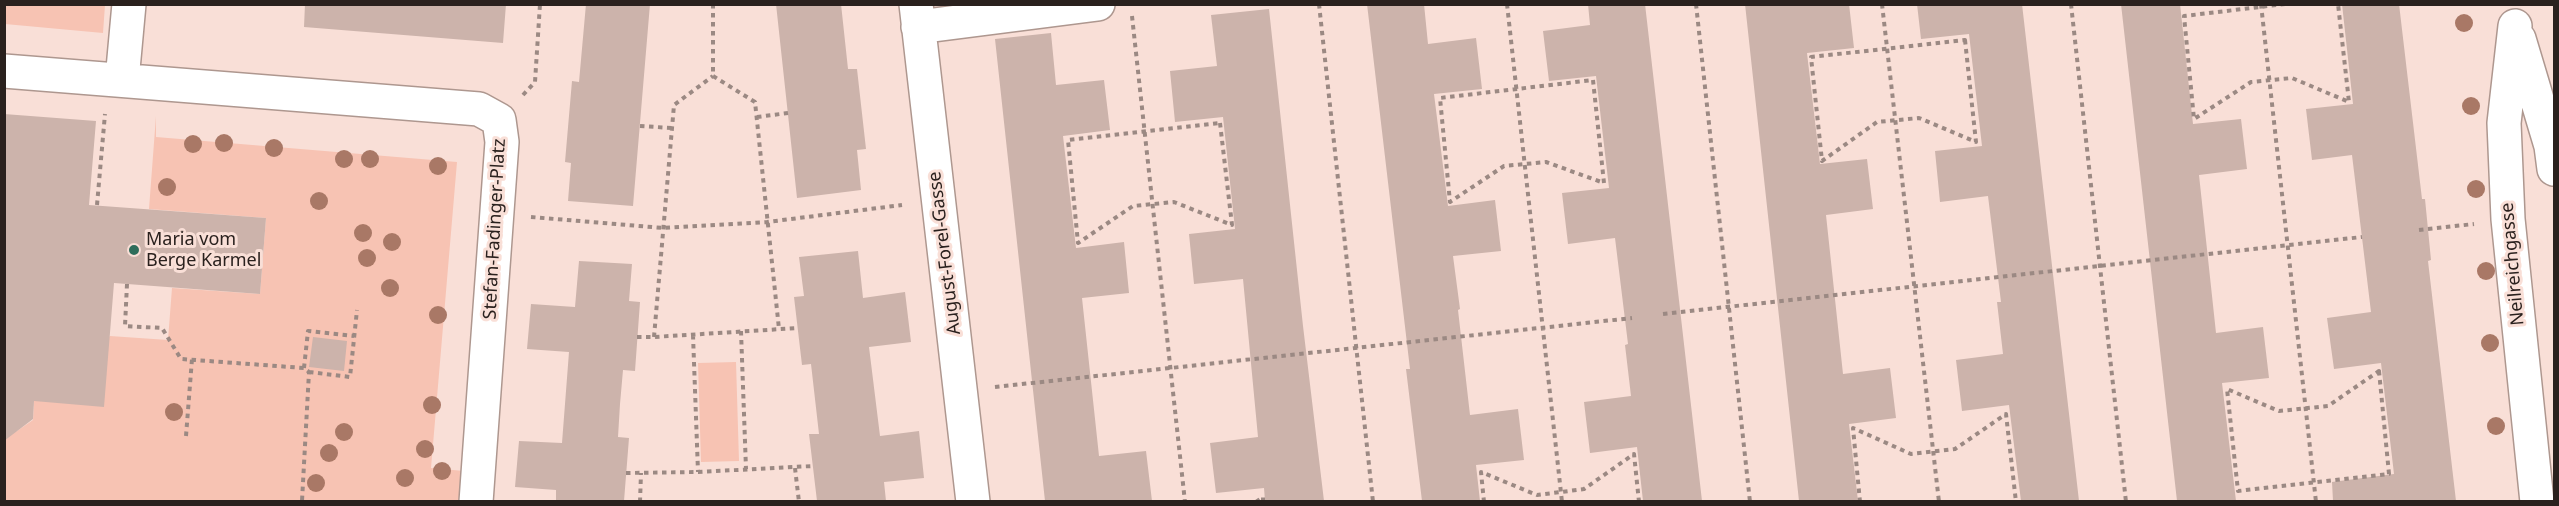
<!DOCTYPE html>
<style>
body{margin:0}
#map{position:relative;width:2559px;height:506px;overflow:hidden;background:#f9dfd7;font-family:"Noto Sans",sans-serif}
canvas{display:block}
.frame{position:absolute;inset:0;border:6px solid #2a211e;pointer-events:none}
</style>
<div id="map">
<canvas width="2559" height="506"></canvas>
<div class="frame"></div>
</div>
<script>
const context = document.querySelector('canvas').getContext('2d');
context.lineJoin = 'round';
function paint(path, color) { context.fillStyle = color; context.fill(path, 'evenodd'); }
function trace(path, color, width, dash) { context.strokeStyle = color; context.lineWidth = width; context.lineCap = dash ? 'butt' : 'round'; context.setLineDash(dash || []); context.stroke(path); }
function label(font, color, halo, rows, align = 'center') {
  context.font = font + ' "Noto Sans",sans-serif'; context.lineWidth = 6; context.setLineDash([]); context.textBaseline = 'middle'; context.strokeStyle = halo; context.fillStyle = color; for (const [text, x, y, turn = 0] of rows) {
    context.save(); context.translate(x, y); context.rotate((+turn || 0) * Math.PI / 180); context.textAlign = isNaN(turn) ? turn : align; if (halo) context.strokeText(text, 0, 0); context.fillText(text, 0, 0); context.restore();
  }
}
const green = new Path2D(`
 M4 5H105L103 33 5 24Z
 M156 116V137L457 162 431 468 464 471 461 501 5 502V434L17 431 33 420 34 401 110 336 168 340 172 288 260 294 266 218 149 209Z
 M736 362 739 461 701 462 698 363Z`);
const building = new Path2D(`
 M305 4H506L503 43 304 27Z
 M586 4H650L633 206 568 201 571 163 565 162 572 81 579 82Z
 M776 4H841L848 69H857L866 149 857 150 861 190 797 198Z
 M1367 4H1424L1428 44 1476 38 1482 89 1434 94 1448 206 1495 200 1501 251 1453 256 1460 309 1458 310 1470 415 1518 409 1524 460 1476 465 1480 501H1422L1406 369H1410Z
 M1588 4H1645L1702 501H1643L1637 447 1590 453 1584 402 1631 396 1625 345 1628 344 1615 238 1568 244 1562 193 1609 188 1596 76 1549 81 1543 31 1590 25Z
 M1745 4H1849L1854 48 1807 53 1820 164 1867 159 1873 209 1826 215 1843 374 1890 368 1896 418 1849 424 1858 501H1799Z
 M1917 4H2022L2079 501H2021L2009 405 1962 411 1956 360 2003 354 1997 302H2001L1988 196 1940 202 1935 151 1982 146 1969 34 1921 39Z
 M2121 4H2180L2193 124 2241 119 2247 169 2199 175 2216 333 2263 327 2269 378 2222 383 2236 501H2177Z
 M2342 4H2399L2422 199H2425L2431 260 2428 261 2456 501H2333L2332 482 2394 474 2381 363 2334 369 2327 318 2371 312 2352 155 2312 160 2306 109 2353 104Z
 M1269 9 1303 326 1324 501H1265L1264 488 1216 493 1210 443 1258 437 1243 279 1194 284 1189 234 1235 229 1223 117 1175 122 1170 71 1217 66 1211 15Z
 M1051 33 1056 85 1104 80 1110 130 1063 136 1076 248 1124 242 1129 293 1082 298 1099 456 1146 451 1152 501H1045L995 39Z
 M4 114 96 121 89 205 266 218 260 294 114 283 104 407 34 401 33 419 4 441Z
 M858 251 863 298 905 292 911 342 869 347 880 436 919 431 924 478 884 482 886 501H817L809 434H819L811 364 802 365 794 297 804 296 799 257Z
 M579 261 632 264 629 301 640 302 635 371 623 370 620 404 618 437 629 438 624 501H556V490L515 487 519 441 562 443 569 352 527 349 531 304 575 307Z
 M313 337 347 341 344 371 309 367Z`);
const path = new Path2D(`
 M713 4V76
 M1319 4 1373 502
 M1507 4 1562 502
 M1696 4 1750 502
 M1882 4 1939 502
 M2071 4 2126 502
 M2261 4 2316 502
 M2285 4 2184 16 2194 119 2251 82 2292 78 2349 102 2338 4
 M1132 16 1185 502
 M1965 40 1976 142 1919 118 1877 122 1822 161 1811 57Z
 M713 76 755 102 779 329
 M1593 80 1604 183 1546 162 1504 166 1450 202 1440 98Z
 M523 95 535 82 540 4
 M757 117 788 113
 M1220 123 1232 225 1174 202 1133 206 1078 243 1068 140Z
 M640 126 672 128
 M97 205 105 114
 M531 217 663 228 767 222 902 205
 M2419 230 2474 224
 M127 284 125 326 162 328 181 359 304 368 309 372 302 501
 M1663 314 2362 237
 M741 331 746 469
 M693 335 698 472
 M637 337H654L798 328
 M654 337 674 105 713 76
 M304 368 308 331 354 336
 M2379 371 2389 474 2238 491 2227 389 2279 411 2328 406Z
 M309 372 350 377 357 310
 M995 387 1632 318
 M186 436 192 359
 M795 468 799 502
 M626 473 698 472 813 466
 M640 502 641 473
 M1256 502 1263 497V502
 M1484 502 1481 472 1537 495 1561 492 1584 489 1634 454 1639 502
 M1860 502 1853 428 1911 454 1955 449 2006 414 2016 502`);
const minor = new Path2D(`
 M916 4 973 502
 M2515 26 2504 123 2508 219 2537 502
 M918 27 1098 4
 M2519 39 2551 146 2554 169
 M4 71 479 109 499 120 502 142 476 502
 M122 80 129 4`);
const trees = [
 [2464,23],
 [2471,106],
 [224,143],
 [193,144],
 [274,148],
 [344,159],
 [370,159],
 [438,166],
 [167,187],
 [2476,189],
 [319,201],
 [363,233],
 [392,242],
 [367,258],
 [2486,271],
 [390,288],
 [438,315],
 [2490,343],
 [432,405],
 [174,412],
 [2496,426],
 [344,432],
 [425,449],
 [329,453],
 [442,471],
 [405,478],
 [316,483]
];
const markers = [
 [134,250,6,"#2e6d5b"]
];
const streetNames = [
 ["Stefan-Fadinger-Platz",495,229,-87],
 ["August-Forel-Gasse",945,253,-97],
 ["Neilreichgasse",2513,264,-95]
];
const poiNames = [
 ["Maria vom",146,240],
 ["Berge Karmel",146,261]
];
paint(green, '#f7c3b3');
paint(building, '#ccb3ab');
trace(minor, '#ae978f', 36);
trace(path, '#9b8983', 4, [4.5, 4.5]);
trace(minor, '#fff', 33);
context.fillStyle = '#a97866';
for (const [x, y] of trees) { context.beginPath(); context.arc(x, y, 9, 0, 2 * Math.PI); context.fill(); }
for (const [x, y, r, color] of markers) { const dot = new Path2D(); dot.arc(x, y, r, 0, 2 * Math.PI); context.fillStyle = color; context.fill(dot); trace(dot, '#f9dfd7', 2); }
label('18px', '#2a211e', '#f9dfd7', streetNames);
label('18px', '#2a211e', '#f9dfd7', poiNames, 'left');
</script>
